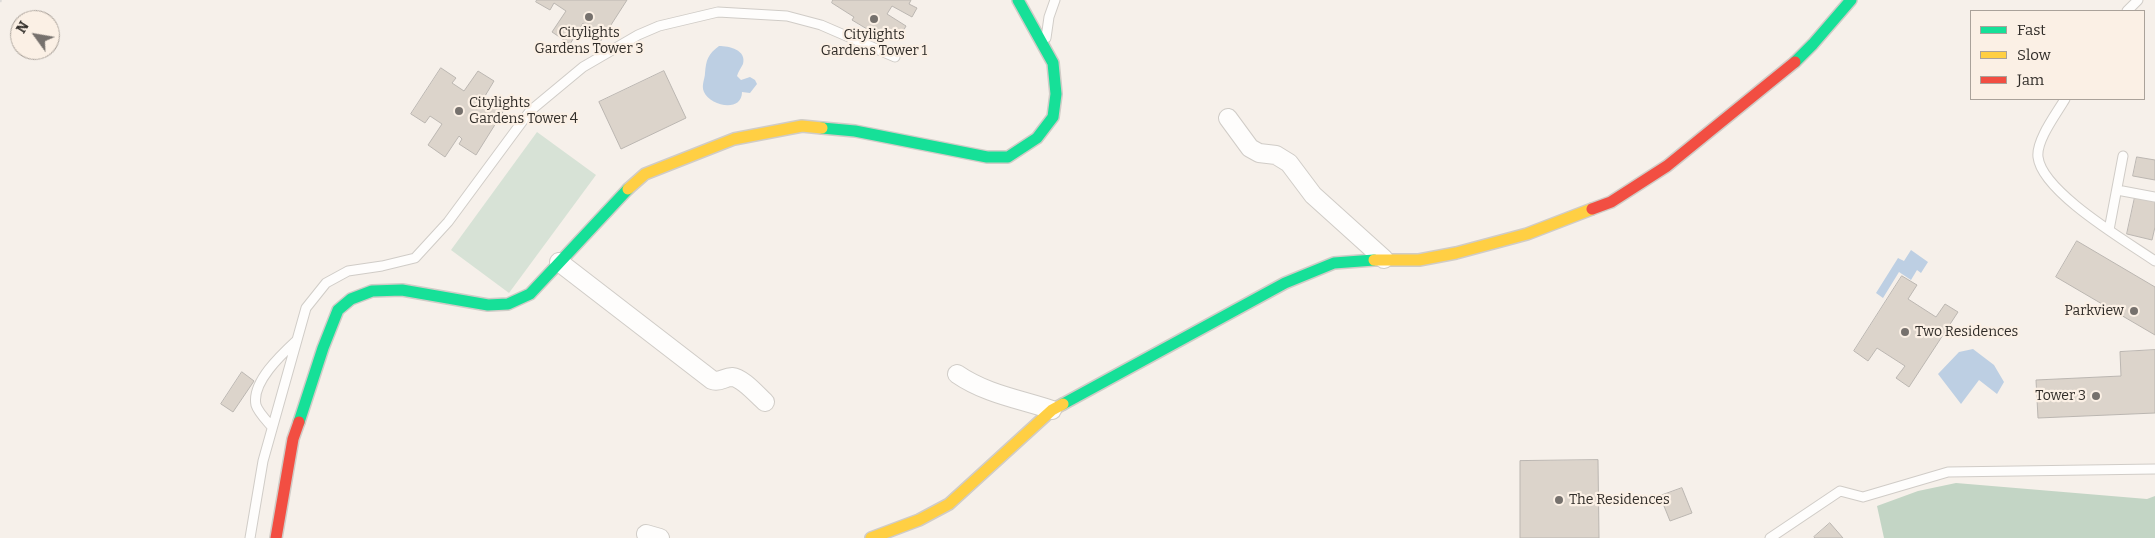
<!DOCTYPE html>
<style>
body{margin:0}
#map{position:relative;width:2155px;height:538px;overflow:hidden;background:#f6f0ea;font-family:Bitter,serif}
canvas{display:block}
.legend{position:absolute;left:1970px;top:10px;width:175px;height:90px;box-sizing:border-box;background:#fbf0e5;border:1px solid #aaa29a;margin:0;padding:6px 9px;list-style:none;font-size:15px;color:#312d29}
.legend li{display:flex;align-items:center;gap:10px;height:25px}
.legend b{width:25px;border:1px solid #aaa29a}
.north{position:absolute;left:10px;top:10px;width:50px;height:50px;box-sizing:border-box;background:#fbf0e5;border:1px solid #aaa29a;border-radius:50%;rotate:302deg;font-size:14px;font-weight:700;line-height:20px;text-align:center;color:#312d29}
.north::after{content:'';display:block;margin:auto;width:18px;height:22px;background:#76716d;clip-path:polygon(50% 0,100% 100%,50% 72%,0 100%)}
</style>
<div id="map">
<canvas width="2155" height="538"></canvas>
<ul class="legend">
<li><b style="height:6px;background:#16e098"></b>Fast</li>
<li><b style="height:6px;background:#ffcf43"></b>Slow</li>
<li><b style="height:6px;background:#f24e42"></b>Jam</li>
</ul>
<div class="north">N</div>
</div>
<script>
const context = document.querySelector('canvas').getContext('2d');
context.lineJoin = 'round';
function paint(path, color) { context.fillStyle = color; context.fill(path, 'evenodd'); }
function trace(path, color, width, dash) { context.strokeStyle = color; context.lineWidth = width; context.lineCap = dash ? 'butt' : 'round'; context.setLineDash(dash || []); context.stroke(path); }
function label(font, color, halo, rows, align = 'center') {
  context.font = font + ' Bitter,serif'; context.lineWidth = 4.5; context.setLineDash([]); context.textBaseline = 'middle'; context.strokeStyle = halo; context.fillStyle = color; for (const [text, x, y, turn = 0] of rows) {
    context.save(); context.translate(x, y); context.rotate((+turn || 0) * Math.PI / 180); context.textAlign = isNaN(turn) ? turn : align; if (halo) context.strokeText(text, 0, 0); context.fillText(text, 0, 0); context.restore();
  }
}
const green = new Path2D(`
 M537 132 596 175 509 293 451 250Z`);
const forest = new Path2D(`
 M1956 483 2147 499 2155 496V538H1884L1877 506 1918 491Z`);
const water = new Path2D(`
 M719 46C729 46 747 50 743 64 741 68 738 72 737 76L741 80 750 77 755 80 757 84 750 93 742 92C742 113 710 106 704 92 701 85 705 79 705 73 706 60 708 54 719 46Z
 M1911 250 1928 262 1921 273 1917 270 1911 280 1899 272 1883 298 1876 293 1898 258 1904 261Z
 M1973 349 1994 365 2004 382 1997 394 1979 380 1961 404 1938 374 1959 352Z`);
const building = new Path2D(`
 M537 0H627L600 42 584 31 587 26 583 23 570 44 552 32 566 11 554 3 550 10 536 2Z
 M833 0H911L909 4 917 8 912 17 892 6 887 14 906 26 901 35 894 30 889 39 868 27 867 29 852 20 854 17 832 3Z
 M441 68 456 78 452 83 464 91 478 71 494 81 482 101 486 104 491 97 506 107 476 155 459 144 462 139 459 136 445 157 428 145 442 124 430 116 425 123 411 114Z
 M664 71 686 118 621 149 599 102Z
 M2137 157 2155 160V180L2133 176Z
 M2135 197 2155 201V227L2152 240 2127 234Z
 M2077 241 2155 287V335L2056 277Z
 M1902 276 1917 285 1908 299 1936 317 1945 304 1958 312 1909 387 1896 378 1905 366 1877 348 1868 361 1854 351Z
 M2155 350V413L2038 418 2036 380 2121 376 2120 352Z
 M242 372 254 381 233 412 221 404Z
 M1598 460 1599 538H1520V461Z
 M1682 488 1692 513 1670 521 1660 496Z
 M1830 523 1843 538H1815L1814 537Z`);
const path = new Path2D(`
 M0 2 1 0`);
const lane = new Path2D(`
 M2127 11 2138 0
 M1046 38 1049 17 1055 0
 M2065 99C2057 113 2036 140 2038 157 2042 192 2126 241 2155 261
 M2117 190 2155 197
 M2109 230 2123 156
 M272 427C267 421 258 412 256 405 251 382 283 353 297 340
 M250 538 263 461 306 308 326 283 348 271 382 266 415 258 448 222 530 111 583 67 638 35 659 26 718 12 787 16 821 25 895 57
 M1770 538 1840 491 1863 497 1948 472 2155 469`);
const street = new Path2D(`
 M1228 118 1250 148 1259 153 1276 155 1289 163 1313 195 1384 259
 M559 262 712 380C720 383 724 377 732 377 743 378 757 395 765 402
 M957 374C986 394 1019 399 1052 410
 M646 534 660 538`);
const fast = new Path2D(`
 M1795 62 1813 44 1851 0
 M822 128 855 131 987 157H1008L1037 138 1053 117 1056 94 1053 63 1018 0
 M1063 404 1285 283 1334 263 1374 260
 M299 422 323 348 338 310 351 299 372 291 402 290 488 305 508 304 530 294 628 189`);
const slow = new Path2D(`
 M628 189 645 174 734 139 802 126 822 128
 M1374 260H1419L1456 253 1527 234 1592 209
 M871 538 919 520 949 504 1052 410 1063 404`);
const jam = new Path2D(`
 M1592 209 1611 202 1667 166 1795 62
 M276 538 293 439 299 422`);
const markers = [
 [589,17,5,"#76716d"],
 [874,19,5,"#76716d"],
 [459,111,5,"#76716d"],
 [2134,311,5,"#76716d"],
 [1905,332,5,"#76716d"],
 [2096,396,5,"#76716d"],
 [1559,500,5,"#76716d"]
];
const poiNames = [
 ["Citylights",589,33,"center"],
 ["Gardens Tower 3",589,49,"center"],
 ["Citylights",874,35,"center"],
 ["Gardens Tower 1",874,51,"center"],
 ["Citylights",469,103],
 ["Gardens Tower 4",469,119],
 ["Parkview",2124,311,"right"],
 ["Two Residences",1915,332],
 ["Tower 3",2086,396,"right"],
 ["The Residences",1569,500]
];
paint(green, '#d7e2d6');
paint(forest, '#c3d5c5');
paint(water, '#bdcfe3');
paint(building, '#dcd4cb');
trace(building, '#bbb6b1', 1);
trace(lane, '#d0ccc7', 11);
trace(street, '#d0ccc7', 20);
trace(fast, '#d0ccc7', 14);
trace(slow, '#d0ccc7', 14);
trace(jam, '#d0ccc7', 14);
trace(path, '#dddbd9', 2.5, [2.5, 2.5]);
trace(lane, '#fefdfc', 9);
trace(street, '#fefdfc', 18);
trace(fast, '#16e098', 11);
trace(slow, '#ffcf43', 11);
trace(jam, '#f24e42', 11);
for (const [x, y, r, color] of markers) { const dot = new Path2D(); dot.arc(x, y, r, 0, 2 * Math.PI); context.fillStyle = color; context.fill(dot); trace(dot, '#fbf0e5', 2); }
label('14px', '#312d29', '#fbf0e5', poiNames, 'left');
</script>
